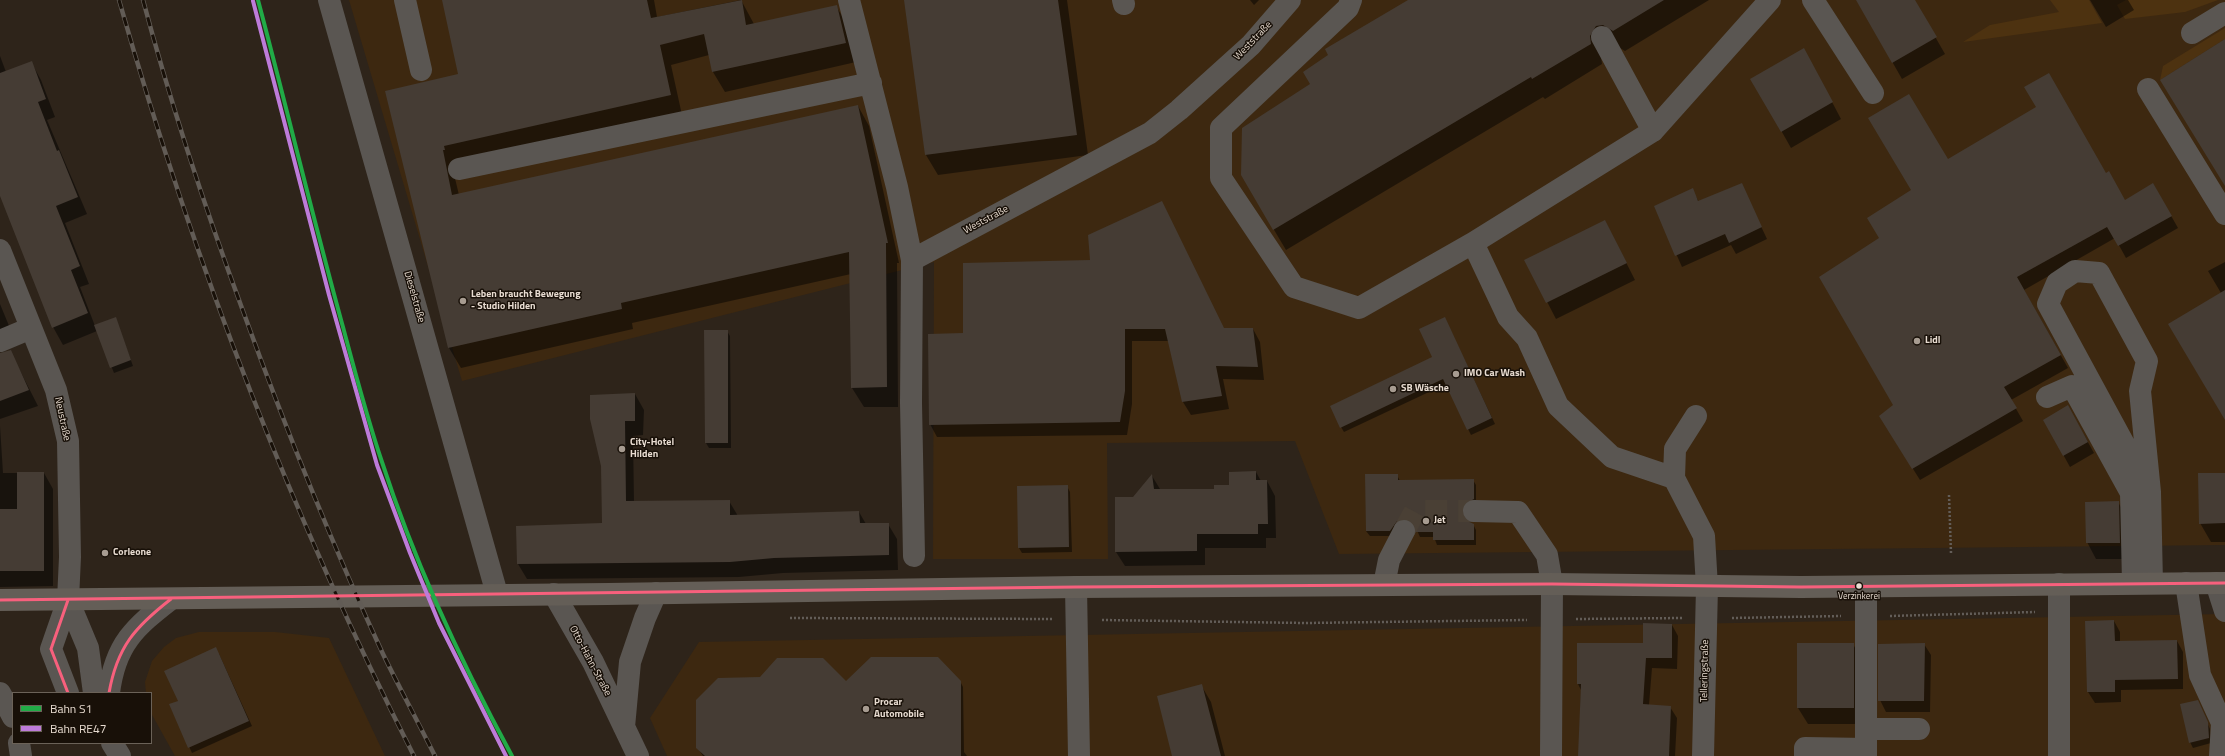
<!DOCTYPE html>
<meta charset="utf-8">
<style>
body{margin:0}
#map{position:relative;width:2225px;height:756px;overflow:hidden;background:#2e241a;font-family:"Titillium Web",sans-serif}
canvas{display:block}
.legend{position:absolute;left:12px;top:692px;width:140px;height:52px;box-sizing:border-box;background:#181008;border:1px solid #6b6258;margin:0;padding:5px 7px;list-style:none;font-size:12px;color:#e8dcd1}
.legend li{display:flex;align-items:center;gap:8px;height:20px}
.legend b{width:20px;border:1px solid #6b6258}
</style>
<div id="map">
<canvas width="2225" height="756"></canvas>
<ul class="legend">
<li><b style="height:5px;background:#21ab47"></b>Bahn S1</li>
<li><b style="height:5px;background:#bd7bd9"></b>Bahn RE47</li>
</ul>
</div>
<script>
const context = document.querySelector('canvas').getContext('2d');
context.lineJoin = 'round';
function paint(path, color) { context.fillStyle = color; context.fill(path, 'evenodd'); }
function trace(path, color, width, dash) { context.strokeStyle = color; context.lineWidth = width; context.lineCap = dash ? 'butt' : 'round'; context.setLineDash(dash || []); context.stroke(path); }
function label(font, color, halo, rows, align = 'center') {
  context.font = font + ' "Titillium Web",sans-serif'; context.lineWidth = 3; context.setLineDash([]); context.textBaseline = 'middle'; context.strokeStyle = halo; context.fillStyle = color; for (const [text, x, y, turn = 0] of rows) {
    context.save(); context.translate(x, y); context.rotate((+turn || 0) * Math.PI / 180); context.textAlign = isNaN(turn) ? turn : align; if (halo) context.strokeText(text, 0, 0); context.fillText(text, 0, 0); context.restore();
  }
}
const built = new Path2D(`
 M349 0H2225V545L1339 554 1295 441 1107 443 1108 559H933L934 262 462 381Z
 M2225 614V756H667L650 718 699 642Z
 M199 632H275L329 638 385 756H175L151 713V693H146L145 682 152 661 164 647 176 638Z`);
const green = new Path2D(`
 M2050 0H2089L2102 23 1963 42 1990 25 2059 12Z
 M2126 0H2218L2185 12 2125 19 2117 5Z
 M2225 28V39L2160 80 2163 66Z`);
const shadow = new Path2D(`
 M443 0H654L657 17 741 0 754 24 836 6 848 26 856 62 725 92 713 72 709 55 671 65 682 115 453 170 459 195 858 106 869 126 899 263H897L898 407H864L852 388 851 274 632 323 633 329 461 368 449 348 386 92 459 75Z
 M905 0H1067L1088 155 938 175 926 155Z
 M1250 0H1259L1254 5Z
 M1410 0H1709L1625 51 1615 45 1601 57 1602 64 1545 99 1543 97 1286 250 1254 196 1312 85Z
 M1857 0H1914L1945 54 1902 79Z
 M2090 0H2128L2134 10 2106 27Z
 M0 56 6 72 31 62 41 80 55 117 47 120 87 214 65 223 89 284 80 287 95 326 116 319 133 366 114 373 97 331 63 345 53 327 0 191Z
 M1813 66 1841 119 1791 148 1752 79Z
 M1947 160 2106 174 2125 201 2153 184 2178 228 2126 258 2115 238 2024 290 2068 368 2011 400 2023 421 1920 480 1888 429 1895 405 1880 238 1912 191Z
 M1741 184 1767 239 1736 254 1731 245 1682 267 1655 206 1692 190 1699 202Z
 M1605 221 1635 280 1556 319 1526 261Z
 M2225 262V419L2221 293 2208 271Z
 M964 263 1224 329H1253L1260 342 1264 380 1223 379 1229 409 1191 415 1183 402 1169 341H1132V404L1127 435 937 437 930 424 964 334Z
 M0 304 12 333 0 349Z
 M1447 323 1495 424 1471 435 1446 384 1344 432 1341 427 1433 357Z
 M727 331 730 336 731 448H709L706 443Z
 M10 351 38 406 0 419V354Z
 M635 394 644 410 643 435 633 436 634 502 729 501 738 516 859 512 866 524H888L897 539 898 570 783 573 739 577 527 579 518 564 603 524 602 465Z
 M2068 407 2094 453 2070 467 2044 420Z
 M0 426 3 473H44L53 489V586L0 587Z
 M1256 472 1261 481H1267L1275 496 1276 538H1266V548H1205V565L1125 566 1116 552V498H1134L1152 476 1160 489 1215 490 1230 486Z
 M2225 474V542H2211L2200 523Z
 M1366 475H1397L1400 481 1473 480 1476 485V504L1464 517 1467 522 1473 524 1476 530V545H1437L1434 537H1420L1416 528 1407 524 1393 536H1370L1366 531Z
 M1067 486 1070 492 1072 552 1022 553 1019 548Z
 M2118 502 2127 518 2128 559H2096L2087 542Z
 M2114 621 2120 632V642L2177 641 2183 652V689L2121 690V702L2095 703 2088 692Z
 M1672 625 1678 636 1677 669 1652 668 1649 705 1670 707 1677 718 1675 756H1579L1581 690 1578 684Z
 M1853 644 1862 661V724H1808L1798 708Z
 M1924 644 1931 655 1930 712H1886L1880 700Z
 M219 654 252 726 192 753 170 705 179 701Z
 M960 681 963 687 964 752 967 756H703L697 747 846 683Z
 M1201 685 1211 702 1225 756H1174Z
 M2200 707 2210 729 2211 743 2193 748 2190 742Z`);
const building = new Path2D(`
 M442 0H647L651 18 742 0 746 25 837 5 846 43 712 72 704 34 660 45 671 95 444 146 445 150H443L452 195 858 105 888 243H886L887 387 851 388 849 252 621 303 622 309 448 348 385 91 458 74Z
 M904 0H1058L1077 135 925 155Z
 M1408 0H1664L1613 31 1603 25 1596 26 1590 36 1591 44 1532 79 1531 77 1273 230 1241 175 1242 128 1310 84 1303 72 1328 55 1325 49Z
 M1856 0H1915L1937 37 1892 63Z
 M2225 39V186L2160 80Z
 M1804 48 1833 102 1781 132 1750 79Z
 M32 61 46 99 38 102 57 151 59 150 78 197 56 206 80 266 71 270 88 313 52 328 0 196V73Z
 M2049 73 2106 173 2109 171 2125 200 2153 183 2172 216 2118 246 2107 227 2017 277 2061 355 2004 387 2017 408 1912 469 1879 416 1893 405 1819 277 1879 238 1867 218 1911 190 1868 118 1909 94 1948 159 2036 107 2024 87Z
 M1742 183 1762 227 1729 243 1725 234 1675 256 1654 206 1693 188 1698 201Z
 M1162 201 1224 328H1253L1258 367 1216 366 1222 396 1182 402 1165 329H1125V391L1120 422 929 425 928 334 963 333V263L1090 260 1088 235Z
 M1605 220 1627 263 1546 303 1524 260Z
 M2225 290V420L2168 324Z
 M116 317 131 360 110 368 94 325Z
 M1445 317 1492 418 1467 430 1443 379 1340 428 1330 406 1432 357 1419 329Z
 M704 330H728V443H705Z
 M11 350 29 390 0 401V353Z
 M635 393V421H625L626 501 730 500V515L859 511 860 523H889V555L774 558 730 562 517 564 516 526 602 523 601 466 590 419V395Z
 M2068 405 2088 442 2063 456 2043 420Z
 M1256 471V480H1267L1268 524H1258V534H1197V551L1115 552V497H1133L1152 474 1154 489H1214V485H1229V472Z
 M17 472H44V571H0V509H17Z
 M2198 473H2225V523L2199 524Z
 M1365 474H1398V480L1474 479V499L1464 504 1462 511 1467 521 1474 524V540H1433V532H1416L1414 524 1404 519 1397 521 1390 531H1366Z
 M1068 485 1069 547 1018 548 1017 486Z
 M2119 501 2120 543H2086L2085 502Z
 M2114 620 2115 641 2177 640 2178 679 2115 680V692H2087L2085 621Z
 M1643 623 1672 624V658H1646L1643 704 1671 706 1669 756H1578L1581 684H1577V643H1643Z
 M1797 643H1854V708H1797Z
 M1925 643 1924 701H1878V644Z
 M216 647 249 721 188 748 169 704 178 701 164 671Z
 M871 657H938L961 681V756H705L696 748V700L718 678 760 677 777 658H823L846 681Z
 M1202 684 1221 756H1172L1157 696Z
 M2198 700 2208 722 2209 738 2189 743 2180 704Z`);
const minorTunnel = new Path2D(`
 M1404 531 1415 511H1474`);
const path = new Path2D(`
 M1949 495 1951 553
 M1890 616 2035 612
 M790 618 1053 619
 M1732 618 1841 616
 M1576 619 1683 618
 M1102 620 1305 623 1527 620`);
const minor = new Path2D(`
 M329 0 497 594
 M405 0 421 70
 M849 0 897 187 912 260 911 403 914 556
 M1123 0 1124 4
 M1351 0 1348 8 1221 128V178L1294 287 1359 308 1473 243 1508 317 1527 338 1558 406 1612 457 1674 478
 M1813 0 1873 93
 M2192 33 2225 13
 M1602 37 1653 131
 M2148 89 2225 214
 M459 169 871 83
 M1473 243 1653 131 1770 0
 M0 250 56 390 68 441 70 557 68 600 51 649 68 693
 M912 260 1150 133 1179 110 1251 45 1290 0
 M0 341 31 328
 M2047 397 2072 386 2131 493 2133 583
 M1696 416 1675 449 1674 478 1704 536 1707 587 1703 756
 M2150 492 2140 391 2147 361 2099 273 2075 271 2057 283 2048 304 2150 492 2152 583
 M1474 511 1518 512 1547 555 1552 584 1551 756
 M2186 583 2200 675 2222 723 2220 756
 M2216 583 2225 611
 M1384 585 1389 560 1404 531
 M1076 587 1079 756
 M1866 587V756
 M554 594 593 662 638 756
 M68 600 88 648 94 693
 M0 693 13 717
 M109 693C115 644 135 627 171 599
 M624 727 630 662 645 618 656 593
 M1866 729H1919
 M19 743 21 756
 M112 743 120 756
 M1805 756V748L1866 749
 M2059 756V584`);
const major = new Path2D(`
 M0 600 608 594 1076 587 1552 584 1801 587 2225 583`);
const rail = new Path2D(`
 M119 0C193 260 291 515 414 756
 M143 0C171 105 205 208 243 311 285 427 331 542 383 654 400 689 418 722 435 756`);
const bus1 = new Path2D(`
 M0 600 1076 587 1552 584 1801 587 2225 583
 M68 600 51 649 68 693
 M109 693C117 647 135 627 171 599`);
const rail1 = new Path2D(`
 M258 0C287 109 313 218 343 327 355 372 367 418 382 462 415 564 461 662 512 756`);
const rail2 = new Path2D(`
 M253 1 329 295 377 465 410 553 439 623 506 756`);
const markers = [
 [463,301,4,"#a79c91"],
 [1917,341,4,"#a79c91"],
 [1456,374,4,"#a79c91"],
 [1393,389,4,"#a79c91"],
 [622,449,4,"#a79c91"],
 [1426,521,4,"#a79c91"],
 [105,553,4,"#a79c91"],
 [1859,586,3.5,"#e8dcd1"],
 [866,709,4,"#a79c91"]
];
const busNames = [
 ["Verzinkerei",1859,597]
];
const streetNames = [
 ["Weststraße",1253,41,-46],
 ["Weststraße",986,220,-28],
 ["Dieselstraße",414,297,74],
 ["Neustraße",62,419,78],
 ["Otto-Hahn-Straße",590,661,62],
 ["Telleringstraße",1705,671,-89]
];
const poiNames = [
 ["Leben braucht Bewegung",471,295],
 ["- Studio Hilden",471,307],
 ["Lidl",1925,341],
 ["IMO Car Wash",1464,374],
 ["SB Wäsche",1401,389],
 ["City-Hotel",630,443],
 ["Hilden",630,455],
 ["Jet",1434,521],
 ["Corleone",113,553],
 ["Procar",874,703],
 ["Automobile",874,715]
];
paint(built, '#3d2810');
paint(green, '#4d3210');
paint(shadow, '#0007');
paint(building, '#453c34');
trace(minorTunnel, '#4a4035', 22, [22, 11]);
trace(path, '#635d58', 2.5, [2, 2]);
trace(minor, '#5a5652', 22);
trace(major, '#645e57', 22);
trace(rail, '#625c56', 4.5);
trace(rail, '#181008', 3, [9]);
trace(bus1, '#f8607d', 3);
trace(rail1, '#21ab47', 4);
trace(rail2, '#bd7bd9', 4);
for (const [x, y, r, color] of markers) { const dot = new Path2D(); dot.arc(x, y, r, 0, 2 * Math.PI); context.fillStyle = color; context.fill(dot); trace(dot, '#181008', 1.5); }
label('9px', '#e8dcd1', '#181008', busNames);
label('10px', '#e8dcd1', '#181008', streetNames);
label('bold 10px', '#e8dcd1', '#181008', poiNames, 'left');
</script>
